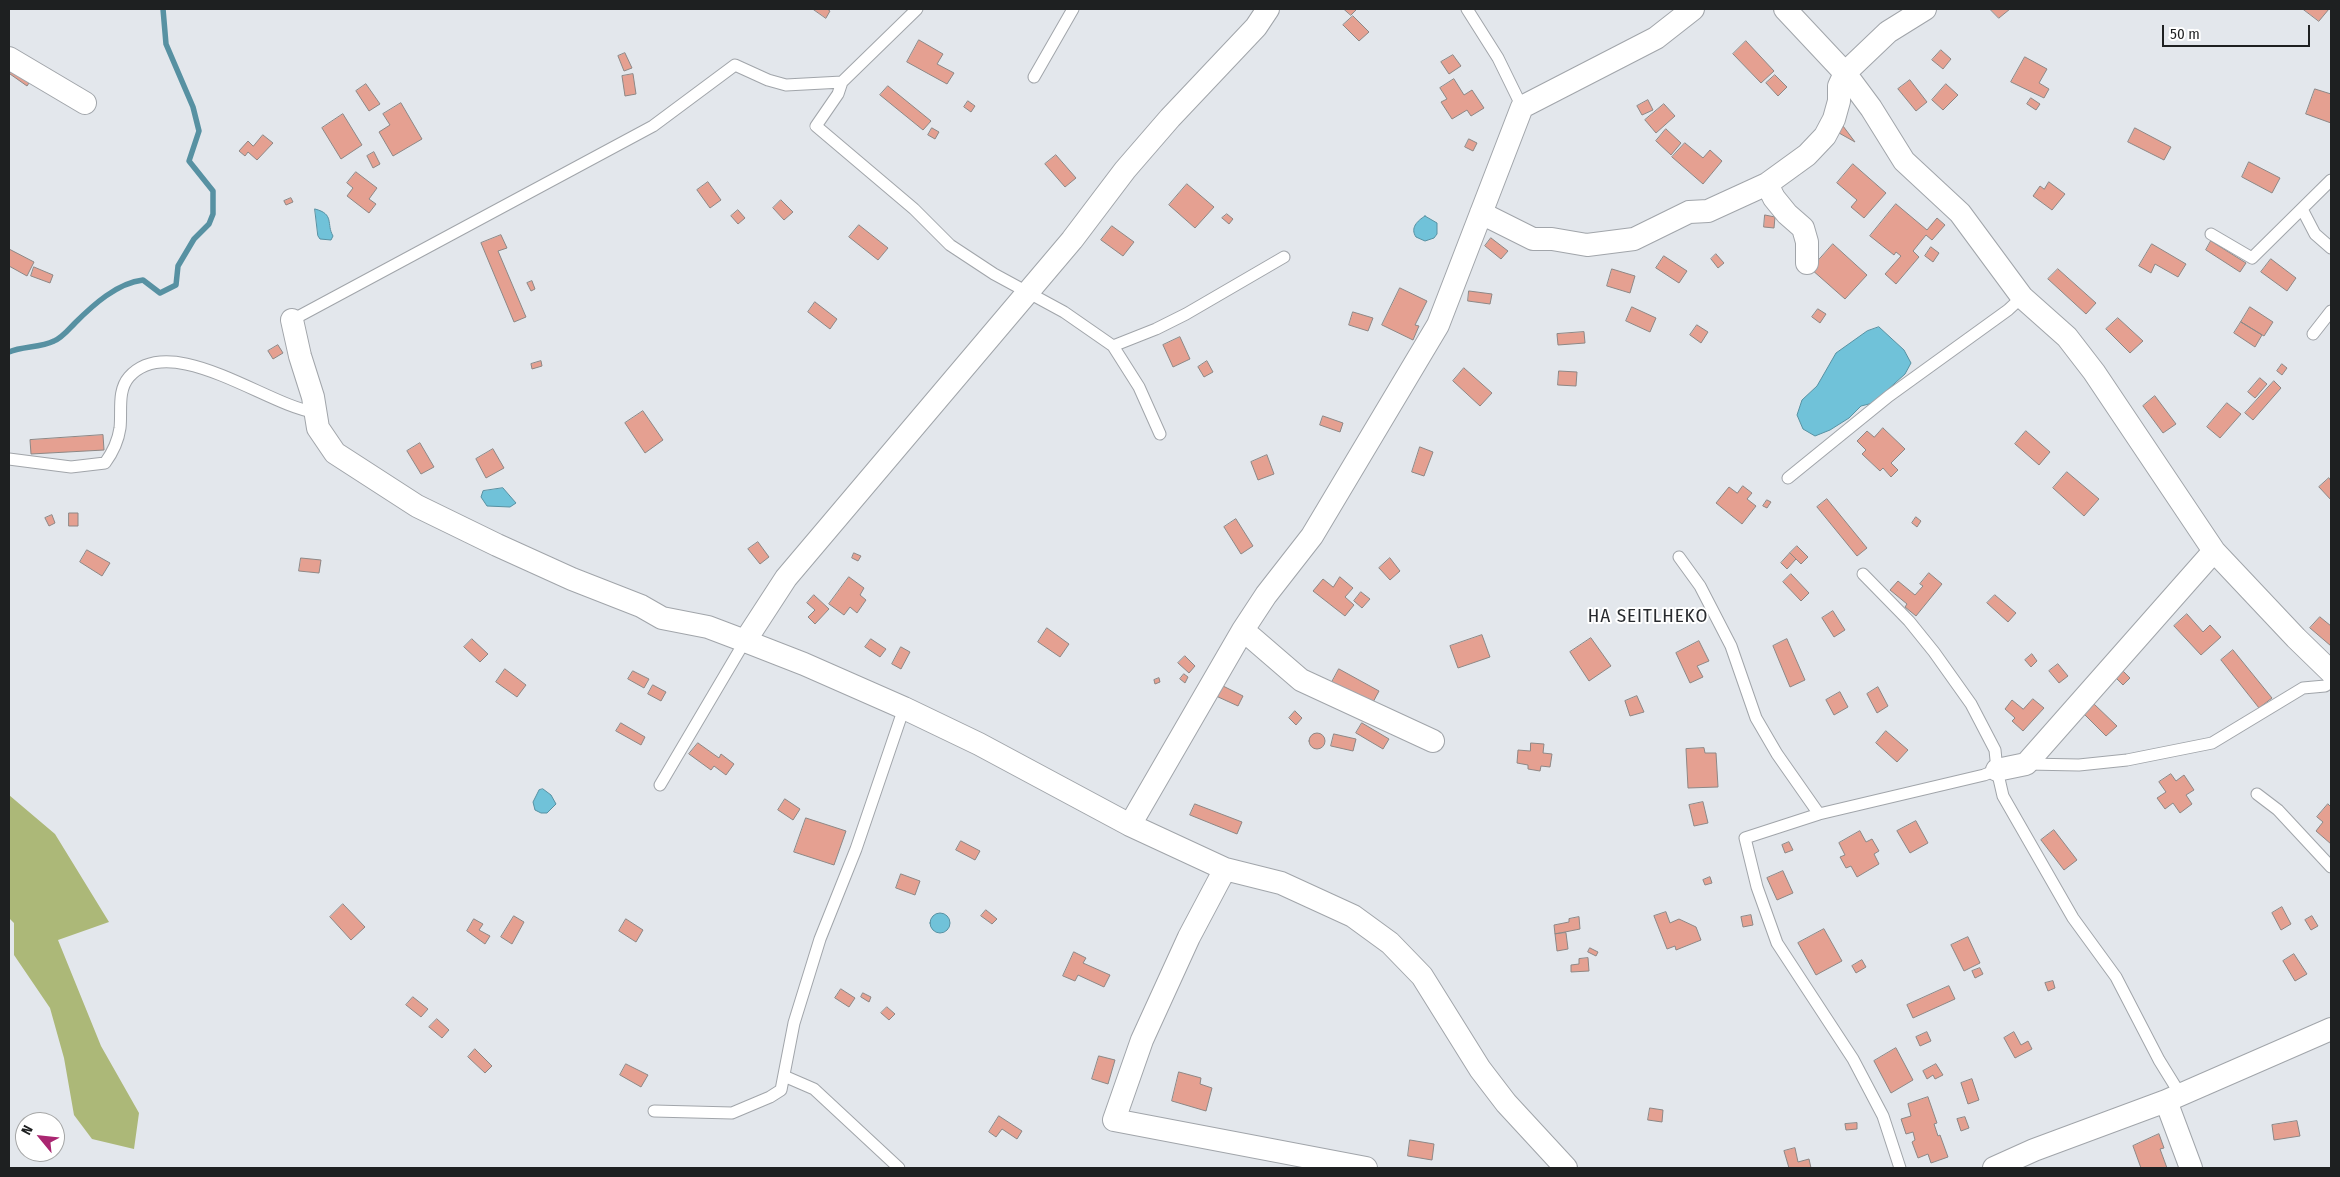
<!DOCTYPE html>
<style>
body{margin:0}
#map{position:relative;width:2340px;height:1177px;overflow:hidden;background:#e3e7ec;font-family:"Fira Sans Condensed",sans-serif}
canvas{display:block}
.frame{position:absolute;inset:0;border:10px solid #1e2021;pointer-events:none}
.north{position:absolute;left:15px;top:1112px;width:50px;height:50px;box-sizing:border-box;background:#fff;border:1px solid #a5a6a6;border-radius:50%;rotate:298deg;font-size:14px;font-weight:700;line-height:20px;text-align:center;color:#1e2021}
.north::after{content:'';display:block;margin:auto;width:18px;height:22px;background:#aa2671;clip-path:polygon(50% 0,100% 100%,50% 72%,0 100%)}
.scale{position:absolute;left:2162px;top:25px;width:148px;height:22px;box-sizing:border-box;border:2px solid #1e2021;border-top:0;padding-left:6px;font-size:15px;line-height:18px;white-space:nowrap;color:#1e2021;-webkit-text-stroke:4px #fff;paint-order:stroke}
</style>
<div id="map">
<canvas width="2340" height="1177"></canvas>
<div class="frame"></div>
<div class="north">N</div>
<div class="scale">50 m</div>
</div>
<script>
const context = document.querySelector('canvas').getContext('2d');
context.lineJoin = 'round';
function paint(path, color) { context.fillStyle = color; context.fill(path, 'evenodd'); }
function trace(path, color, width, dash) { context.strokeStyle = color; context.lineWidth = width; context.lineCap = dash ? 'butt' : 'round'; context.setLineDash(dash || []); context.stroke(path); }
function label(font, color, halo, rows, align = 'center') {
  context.font = font + ' "Fira Sans Condensed",sans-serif'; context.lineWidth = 4; context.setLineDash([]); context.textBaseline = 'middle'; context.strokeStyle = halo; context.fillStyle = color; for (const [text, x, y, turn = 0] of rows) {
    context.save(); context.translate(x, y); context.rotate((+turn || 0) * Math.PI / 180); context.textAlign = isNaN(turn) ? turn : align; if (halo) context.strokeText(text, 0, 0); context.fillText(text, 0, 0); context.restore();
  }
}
const forest = new Path2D(`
 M9 795 55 834 109 922 58 940 101 1046 139 1113 134 1149 92 1139 74 1115 64 1058 50 1008 14 955V923L9 918Z`);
const water = new Path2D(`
 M315 209C335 214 326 224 333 236L331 240 320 239 318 236Z
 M1425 216 1437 223V234L1434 238 1425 241 1416 237C1410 228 1417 221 1425 216Z
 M1879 327 1904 350 1911 363 1905 374 1873 403 1861 406 1849 418 1830 430 1815 436 1803 429 1797 415 1802 400 1817 386 1836 353 1867 331Z
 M503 488 516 503 510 507 487 506 481 497 483 491Z
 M543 789 551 795 556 804 547 813H541L535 810 533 802 539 790Z
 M930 923a10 10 0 1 1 20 0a10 10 0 1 1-20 0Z`);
const stream = new Path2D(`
 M9 352C23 346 40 348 54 341 62 338 69 329 75 323 93 305 117 283 143 280L160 293 176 285 178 266 194 239 209 224 213 214V191L189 161 199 131 193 107 166 44 163 9`);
const building = new Path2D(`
 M813 9H827L830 11 826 18Z
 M1344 9H1357L1351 15Z
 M1990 9H2010L1999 18Z
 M2303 9H2329L2319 21Z
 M1353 16 1369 32 1359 41 1343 25Z
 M919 40 943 54 937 64 954 73 947 84 907 62Z
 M1746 41 1774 71 1761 83 1733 54Z
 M1941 50 1951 59 1943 69 1932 60Z
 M625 53 632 68 624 71 618 56Z
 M1453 55 1461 66 1449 74 1441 62Z
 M2025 57 2047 69 2039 83 2049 89 2044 98 2011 82Z
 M13 68 31 80 27 86 10 74Z
 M633 74 636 94 625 96 622 76Z
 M1775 75 1787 87 1778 96 1766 83Z
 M1454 79 1464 95 1472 90 1484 108 1471 116 1467 110 1452 119 1441 102 1447 99 1440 88Z
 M1910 80 1927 102 1916 111 1898 89Z
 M366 84 380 104 369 111 356 91Z
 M1946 84 1958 95 1943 110 1932 100Z
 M888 86 931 121 923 130 880 95Z
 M2315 89 2331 94V123L2306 114Z
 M2031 98 2040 104 2036 110 2027 104Z
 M1648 100 1653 110 1642 115 1637 106Z
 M968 101 975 106 971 112 964 107Z
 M401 103 422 139 393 156 379 132 390 125 383 114Z
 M1664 104 1675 116 1656 133 1645 120Z
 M343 114 362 145 341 159 322 128Z
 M1843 126 1855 142 1839 133Z
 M932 128 939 132 935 139 928 135Z
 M2135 128 2171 147 2164 160 2128 142Z
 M1666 129 1681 143 1671 155 1656 141Z
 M263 135 273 143 257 160 248 152 245 156 239 151 248 141 253 146Z
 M1469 139 1477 143 1473 151 1465 147Z
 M1685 143 1703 158 1710 150 1722 161 1703 184 1672 157Z
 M374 152 380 164 373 168 367 156Z
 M1056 155 1076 178 1065 187 1045 164Z
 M2249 162 2280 178 2272 193 2242 177Z
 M1853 164 1886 193 1864 218 1851 207 1857 200 1837 183Z
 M356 172 377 188 369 199 376 204 369 213 347 196 353 188 347 183Z
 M708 182 721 200 710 208 697 190Z
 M2049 182 2065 194 2052 210 2033 196 2040 186 2044 189Z
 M1187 184 1214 207 1195 228 1169 205Z
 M291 198 293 202 286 205 284 201Z
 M781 200 793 212 784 220 773 208Z
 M1896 204 1927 230 1937 218 1945 225 1932 240 1926 235 1913 251 1919 257 1896 284 1885 274 1901 256 1896 252 1894 255 1870 236Z
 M738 210 745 218 738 224 731 216Z
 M1227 214 1233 219 1229 224 1222 218Z
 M1765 215 1775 217 1774 228 1764 227Z
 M859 225 888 248 878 260 849 237Z
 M1112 226 1134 242 1123 256 1101 240Z
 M501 235 507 248 498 251 526 317 514 322 481 243Z
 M1491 238 1508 251 1501 259 1485 246Z
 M2211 241 2246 263 2240 272 2206 250Z
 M1833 244 1867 275 1845 299 1811 269Z
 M2152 244 2186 264 2178 277 2155 264 2151 273 2139 266Z
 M1931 247 1939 253 1933 262 1925 256Z
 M9 249 34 262 27 276 9 266Z
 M1716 254 1724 263 1718 268 1711 259Z
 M1664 256 1687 271 1679 283 1656 268Z
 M2271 259 2296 278 2287 291 2261 272Z
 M34 267 53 275 50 283 31 276Z
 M1612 269 1635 276 1630 293 1607 286Z
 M2058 269 2096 303 2086 314 2048 279Z
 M532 281 535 289 531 291 527 283Z
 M1400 288 1427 301 1415 325 1419 326 1413 340 1382 325Z
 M1469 291 1492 294 1490 304 1468 301Z
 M815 302 837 319 830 329 808 312Z
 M1632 307 1656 318 1650 332 1626 321Z
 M2250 307 2273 322 2264 336 2241 322Z
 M1818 309 1826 314 1820 323 1812 317Z
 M1353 312 1373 318 1368 331 1349 325Z
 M2118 318 2143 341 2130 353 2106 329Z
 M2241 322 2262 335 2255 347 2234 333Z
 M1697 325 1708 332 1701 343 1690 335Z
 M1584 332 1585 343 1558 345 1557 334Z
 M1180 337 1190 359 1173 367 1163 345Z
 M278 345 283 353 273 359 268 351Z
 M541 361 542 366 532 369 531 364Z
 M1207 361 1213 372 1204 377 1198 367Z
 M2282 364 2287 368 2282 375 2277 371Z
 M1464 368 1492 393 1480 406 1453 381Z
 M1559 371 1577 372 1576 386 1558 385Z
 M2260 378 2267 384 2255 398 2248 392Z
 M2274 381 2281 388 2253 420 2245 413Z
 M2155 396 2176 424 2163 433 2143 406Z
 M2227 403 2241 414 2220 438 2207 427Z
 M643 411 663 440 645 453 625 423Z
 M1323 416 1343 423 1340 432 1320 425Z
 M1883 428 1905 449 1891 463 1898 470 1891 477 1883 468 1880 471 1862 454 1866 450 1857 441 1867 431 1874 437Z
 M2026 431 2050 452 2039 465 2015 444Z
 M103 435 104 450 31 454 30 440Z
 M420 443 434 467 421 474 407 451Z
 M1420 447 1433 452 1424 476 1412 472Z
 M493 449 504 468 486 478 476 459Z
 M1267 455 1274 474 1258 480 1251 462Z
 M2067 472 2099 499 2084 516 2053 488Z
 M2329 478 2331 481V500L2319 487Z
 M1743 486 1752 493 1747 499 1756 506 1742 524 1716 503 1729 487 1737 493Z
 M1827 499 1867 548 1857 556 1817 507Z
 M1767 500 1771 502 1767 508 1763 506Z
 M69 513H78V526H69Z
 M52 515 55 523 49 526 45 518Z
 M1916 517 1921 521 1917 527 1912 523Z
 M1236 519 1253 546 1241 554 1224 527Z
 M758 542 769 557 760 564 748 549Z
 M1797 546 1808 557 1801 564 1790 553Z
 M87 550 110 563 102 576 80 562Z
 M854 553 861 556 858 561 852 558Z
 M1790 553 1796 559 1787 569 1781 563Z
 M301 558 321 560 319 573 299 571Z
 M1390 558 1400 571 1390 580 1379 568Z
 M1929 573 1942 584 1916 616 1905 607 1907 604 1890 590 1898 581 1915 595 1923 586 1920 584Z
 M1791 574 1809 593 1801 601 1783 582Z
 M849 577 864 588 860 595 866 600 857 613 850 607 844 615 829 604Z
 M1340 577 1353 588 1345 597 1354 605 1345 616 1313 591 1323 579 1333 587Z
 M1361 592 1370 599 1362 608 1354 601Z
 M814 595 829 609 815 624 808 617 815 610 807 603Z
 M1995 595 2016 613 2008 622 1987 603Z
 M1833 611 1845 630 1834 637 1822 618Z
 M2187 614 2203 632 2210 625 2221 637 2201 655 2174 626Z
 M2320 617 2331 626V646L2310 628Z
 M1047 628 1069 644 1060 657 1038 642Z
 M1482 635 1490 657 1458 668 1450 646Z
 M1591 638 1611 666 1589 681 1570 652Z
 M472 639 488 654 480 662 464 647Z
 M871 639 886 649 880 657 865 647Z
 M1787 639 1805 680 1790 687 1773 646Z
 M1699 641 1709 661 1697 666 1703 677 1690 683 1676 653Z
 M901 647 910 652 901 669 892 664Z
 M2233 650 2272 698 2259 708 2221 660Z
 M2032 654 2037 661 2031 667 2025 660Z
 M1185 656 1195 666 1189 673 1178 663Z
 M2058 664 2068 676 2059 683 2049 671Z
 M505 669 526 685 517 697 496 682Z
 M1339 669 1379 691 1372 704 1332 682Z
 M2122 670 2130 678 2123 685 2115 677Z
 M633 671 649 679 644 688 628 679Z
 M1184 674 1188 677 1185 683 1180 679Z
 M1159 678 1160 682 1155 684 1154 680Z
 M653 685 666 692 661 701 648 694Z
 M1221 685 1243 696 1238 706 1216 696Z
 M1878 687 1888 706 1877 713 1867 694Z
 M1840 692 1848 707 1834 715 1826 700Z
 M1637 696 1644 712 1630 716 1625 701Z
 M2033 699 2044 708 2023 731 2012 721 2015 718 2005 709 2012 700 2023 709Z
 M2094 704 2117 726 2106 736 2084 714Z
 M1295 711 1302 718 1296 725 1289 718Z
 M621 723 645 737 641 745 616 731Z
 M1362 723 1389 739 1383 749 1356 733Z
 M1886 731 1908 750 1897 762 1876 743Z
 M1309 741a8 8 0 1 1 16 0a8 8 0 1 1-16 0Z
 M1334 734 1356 739 1353 751 1331 746Z
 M698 743 719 758 721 754 734 764 726 775 714 766 711 770 689 754Z
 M1531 743 1544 744 1543 753 1552 754 1550 767 1541 766 1540 771 1528 769V765L1517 763 1518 750 1530 751Z
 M1704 748 1705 753H1716L1718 787 1688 788 1686 749Z
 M2171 774 2176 781 2184 775 2194 790 2186 795 2192 804 2180 813 2173 803 2165 809 2157 798 2166 792 2159 782Z
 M785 799 800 809 793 820 778 810Z
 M1703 802 1708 823 1694 826 1689 805Z
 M1195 804 1242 822 1237 834 1190 815Z
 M2328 804 2331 807V844L2316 831 2323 822 2317 817Z
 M806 818 846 831 834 865 794 852Z
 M1916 821 1928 843 1910 853 1897 831Z
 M2054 830 2077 860 2064 870 2041 840Z
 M1860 831 1866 842 1872 839 1879 851 1874 854 1879 864 1857 877 1851 866 1846 868 1840 857 1845 855 1839 843Z
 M961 841 980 851 975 860 956 850Z
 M1789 842 1793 850 1785 853 1782 845Z
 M1783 871 1793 893 1777 900 1767 878Z
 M901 874 920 881 915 895 896 888Z
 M1710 877 1712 883 1705 885 1703 880Z
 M343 904 365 927 351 940 330 917Z
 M2282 907 2291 924 2281 930 2272 913Z
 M986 910 997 919 992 924 981 916Z
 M1666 912 1670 923 1679 919 1696 927 1701 940 1676 950 1675 946 1667 949 1654 916Z
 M1751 915 1753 925 1743 927 1741 917Z
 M514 916 524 922 512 944 501 937Z
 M2312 916 2318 926 2311 930 2305 920Z
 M1579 917 1580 929 1555 934 1554 925 1569 922V919Z
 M474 919 483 924 479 930 490 936 485 944 467 931Z
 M626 919 643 930 636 942 619 931Z
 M1824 929 1842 961 1816 975 1798 943Z
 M1566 933 1568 949 1557 951 1555 934Z
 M1968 937 1980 963 1964 971 1951 945Z
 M1590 948 1598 952 1596 956 1588 952Z
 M1074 952 1086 958 1083 963 1110 975 1104 987 1078 975 1075 981 1063 976Z
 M2294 954 2307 974 2295 981 2283 961Z
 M1588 958 1589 971 1571 972V965L1579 964V959Z
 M1862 960 1866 967 1856 973 1852 966Z
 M1980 968 1983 974 1975 978 1972 971Z
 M2053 981 2055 988 2048 991 2045 983Z
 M1949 986 1955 999 1913 1018 1907 1005Z
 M841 989 855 998 849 1007 835 998Z
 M863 993 871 997 869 1002 861 997Z
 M413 997 428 1009 421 1017 406 1005Z
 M887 1007 895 1014 889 1020 881 1013Z
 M437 1019 449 1030 442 1038 429 1027Z
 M1927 1032 1931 1041 1920 1046 1916 1037Z
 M2014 1032 2021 1045 2028 1041 2032 1049 2015 1058 2004 1038Z
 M1896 1048 1913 1080 1891 1093 1874 1061Z
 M475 1049 492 1066 485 1073 468 1057Z
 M1099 1056 1115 1060 1108 1084 1092 1079Z
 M626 1064 648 1075 641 1087 620 1075Z
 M1936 1064 1943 1075 1935 1079 1933 1075 1927 1079 1923 1071Z
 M1179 1072 1201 1078 1200 1084 1212 1088 1206 1111 1172 1101Z
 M1972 1079 1979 1100 1968 1104 1961 1083Z
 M1928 1097 1937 1123 1934 1124 1938 1136 1940 1135 1948 1157 1931 1163 1928 1154 1918 1158 1912 1142 1915 1140 1913 1132 1906 1134 1901 1119 1911 1116 1908 1104Z
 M1650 1108 1663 1110 1662 1122 1648 1120Z
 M999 1116 1022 1131 1017 1139 1002 1129 996 1137 989 1132Z
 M1965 1117 1969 1128 1961 1131 1957 1119Z
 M2297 1121 2300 1136 2274 1140 2272 1125Z
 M1857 1123V1129L1846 1130 1845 1124Z
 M2159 1134 2164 1148 2160 1149 2167 1168H2141L2133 1146Z
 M1410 1140 1434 1144 1432 1160 1408 1156Z
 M1795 1148 1798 1162 1809 1159 1811 1168H1789L1784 1151Z`);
const lane = new Path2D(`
 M917 9 842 82 838 94 816 126 914 209 950 245 994 274 1064 312 1113 346 1139 387 1160 434
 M1467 9 1498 58 1522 107
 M1034 77 1073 9
 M2302 209 2315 234 2331 248
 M2211 234 2252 258 2331 180
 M292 320 653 126 735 65 768 80 786 85 842 82
 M2313 334 2331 311
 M1113 346 1156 329 1186 314 1284 257
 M9 459 71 467 105 463C113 452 118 442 120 428 122 411 117 391 129 377 171 330 268 406 314 412
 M1788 478 1889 396 2008 310 2022 297
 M1679 557 1700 586 1731 646 1756 718 1777 754 1819 814
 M1863 574 1909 621 1934 652 1971 704 1995 750 1997 770 2003 796 2073 918 2116 977 2159 1060 2180 1094
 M2027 764 2079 765 2127 760 2212 743 2303 688 2325 686 2331 682
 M660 785 745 641
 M2257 794 2278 810 2331 867
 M784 1076 814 1089 899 1168
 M654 1111 732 1113 770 1097 781 1090 794 1023 820 939 856 849 904 708
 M1900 1168 1883 1116 1853 1059 1777 943 1757 887 1745 838 1819 814 1984 775 1997 770`);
const street = new Path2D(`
 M1785 9 1845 73 1871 108 1904 161 1960 213 2022 297 2067 337 2094 372 2214 551 2296 638 2331 672
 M9 58 85 103
 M1767 184 1774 198 1787 214 1803 228 1807 242V263
 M1481 213 1533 239H1552L1587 245 1634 239 1689 212 1708 211 1767 184 1807 155 1825 136 1834 119 1839 101V86L1845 73 1888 32 1925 9
 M292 320 300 356 313 397 318 428 335 453 417 506 497 545 572 579 641 606 662 618 708 627 745 641 804 664 904 708 979 744 1130 825 1243 630 1266 595 1312 536 1438 325 1522 107 1656 38 1693 9
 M1243 630 1301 680 1433 741
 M745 641 786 578 1072 240 1125 170 1170 118 1256 27 1268 9
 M1997 770 2026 764 2214 551
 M1130 825 1225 869 1281 883 1353 916 1390 943 1422 976 1480 1069 1506 1103 1566 1168
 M1225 869 1189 937 1142 1040 1114 1120 1366 1168
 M2166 1101 2191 1168
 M1994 1168 2034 1150 2166 1101 2331 1029`);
const quarterNames = [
 ["HA SEITLHEKO",1648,617]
];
paint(forest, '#acb878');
paint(water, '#70c2d9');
trace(water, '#5791a2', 1);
trace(stream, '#5791a2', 5.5);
paint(building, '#e5a091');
trace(building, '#8d8785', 1);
trace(lane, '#a1a5aa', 13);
trace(street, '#a1a5aa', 24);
trace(lane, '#fff', 11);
trace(street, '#fff', 22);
context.letterSpacing = '1px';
label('19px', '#272a2e', '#fff', quarterNames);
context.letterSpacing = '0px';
</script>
